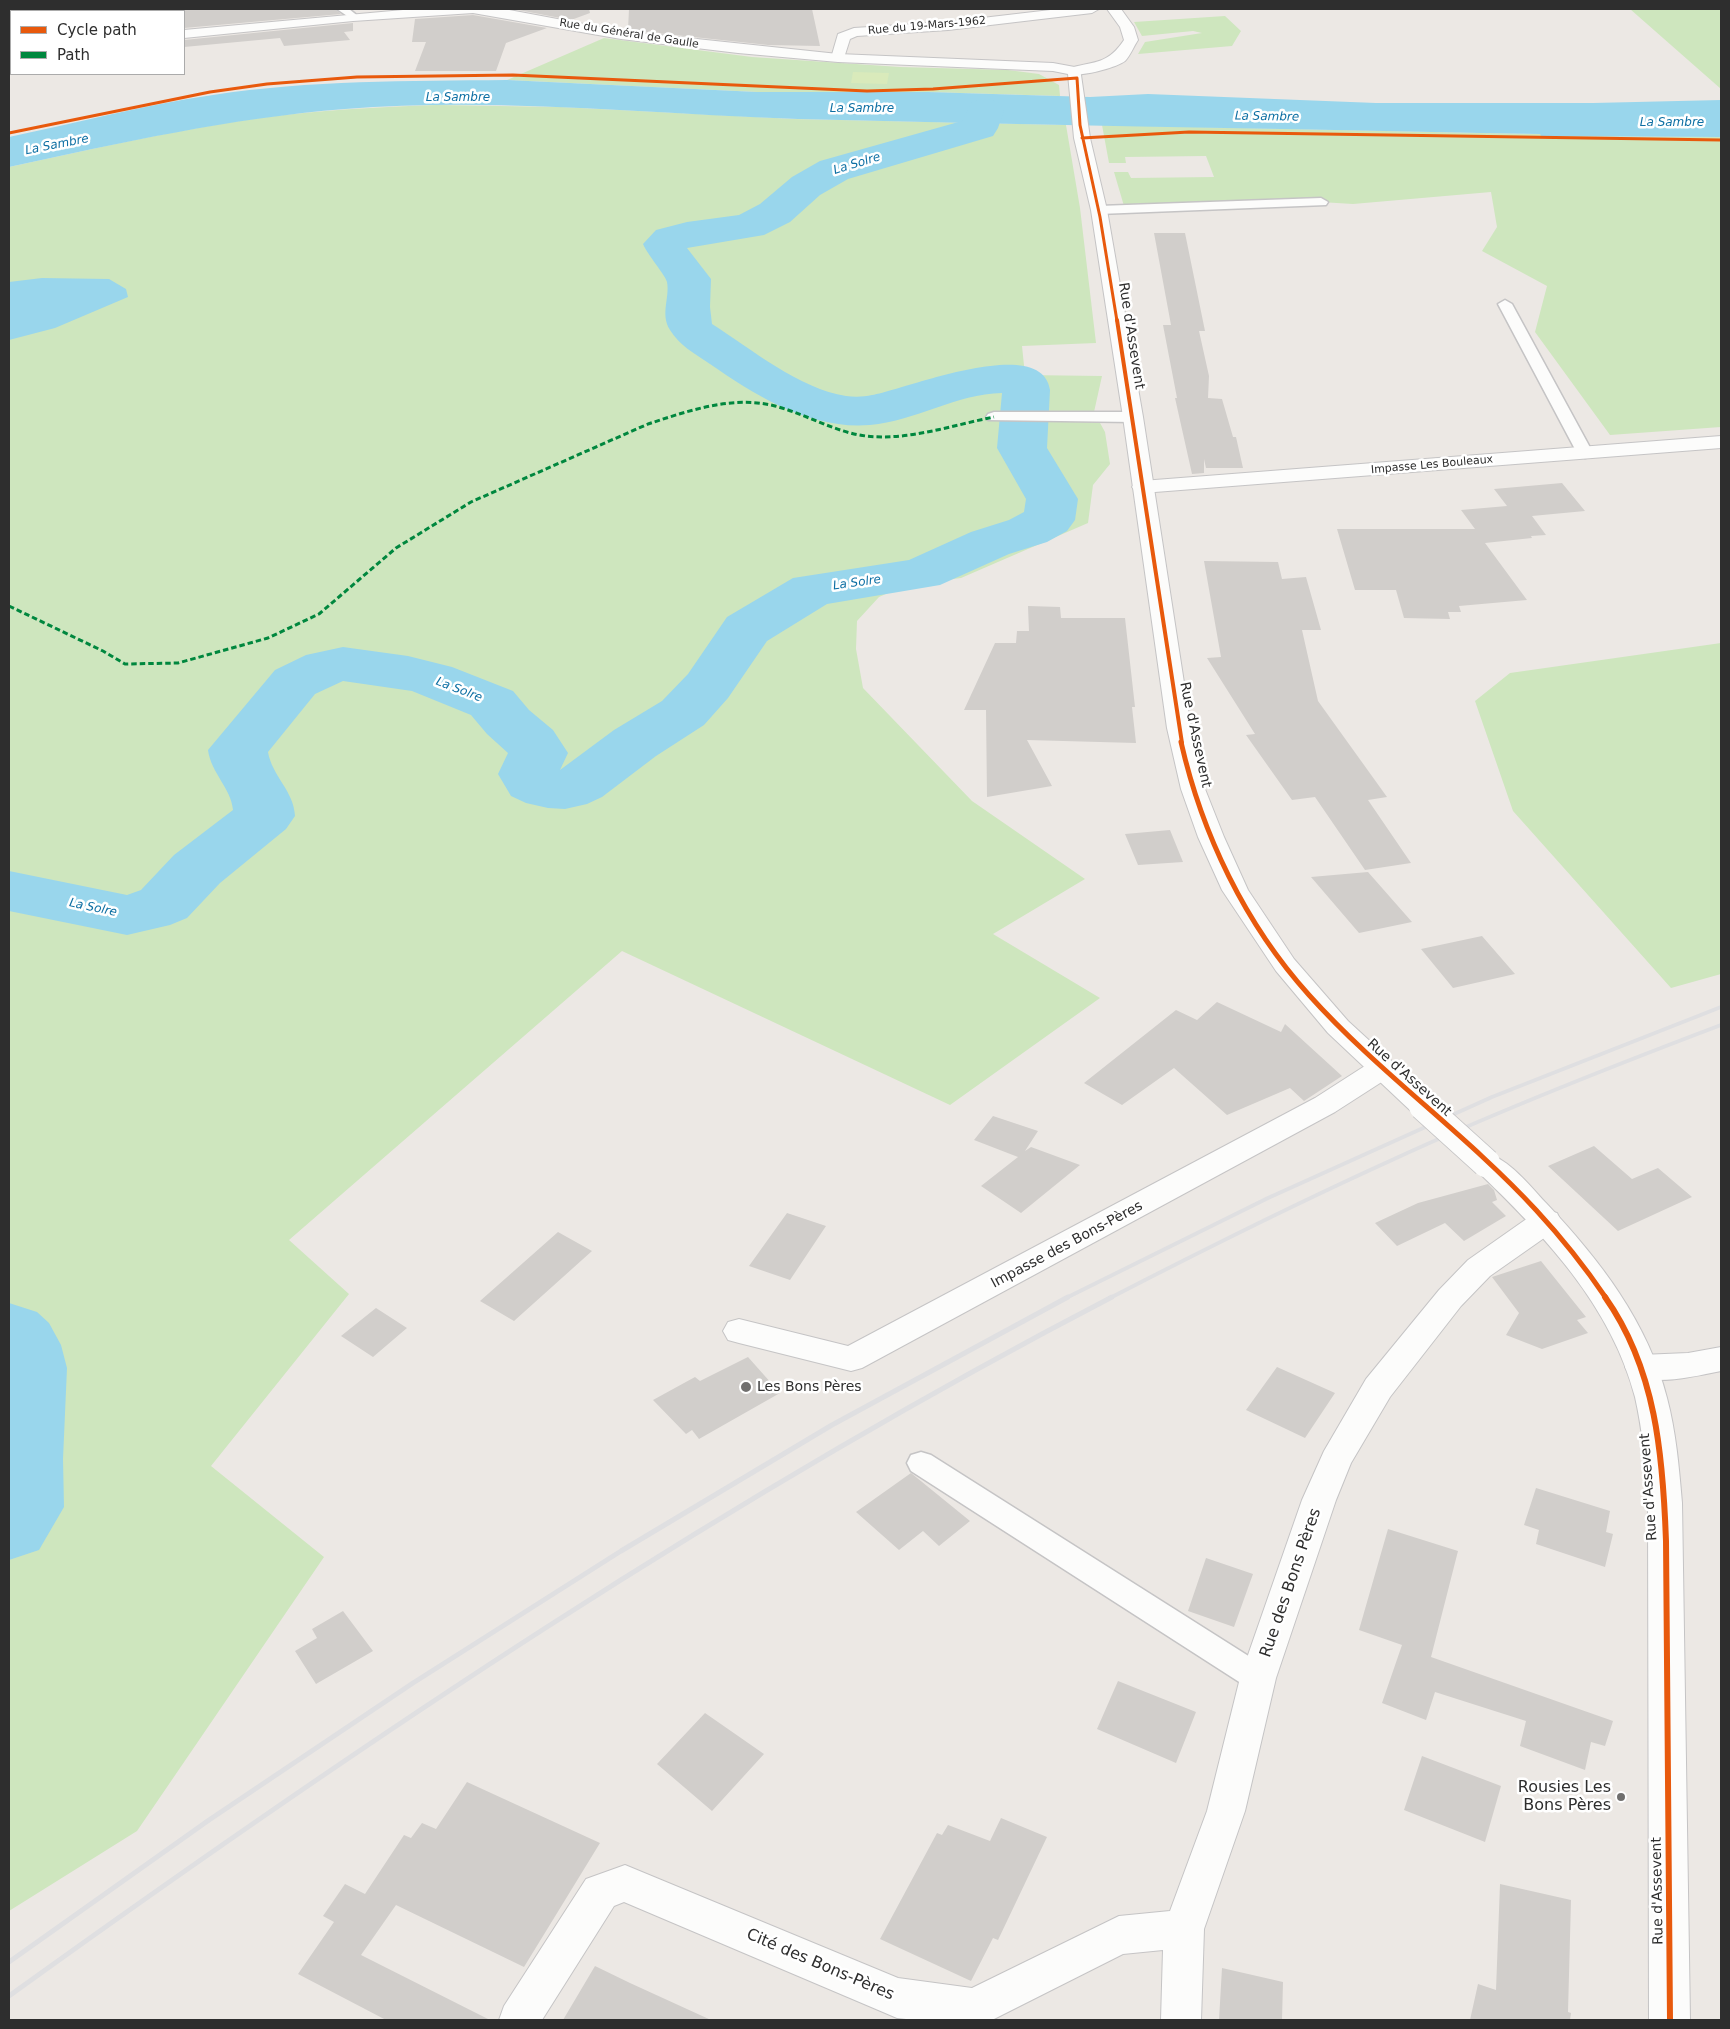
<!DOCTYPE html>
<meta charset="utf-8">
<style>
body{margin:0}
#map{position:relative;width:1730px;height:2029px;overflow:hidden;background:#ece8e4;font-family:"DejaVu Sans",sans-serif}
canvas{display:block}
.frame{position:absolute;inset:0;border:10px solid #2e2e2e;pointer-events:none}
.legend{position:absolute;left:10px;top:10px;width:175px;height:65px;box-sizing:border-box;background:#fff;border:1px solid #ababab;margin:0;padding:6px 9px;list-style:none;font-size:15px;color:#2e2e2e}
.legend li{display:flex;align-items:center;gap:10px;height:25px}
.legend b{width:25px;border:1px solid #ababab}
</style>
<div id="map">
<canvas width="1730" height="2029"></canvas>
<div class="frame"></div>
<ul class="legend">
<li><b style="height:6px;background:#e8590c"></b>Cycle path</li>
<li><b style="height:6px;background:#00873e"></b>Path</li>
</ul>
</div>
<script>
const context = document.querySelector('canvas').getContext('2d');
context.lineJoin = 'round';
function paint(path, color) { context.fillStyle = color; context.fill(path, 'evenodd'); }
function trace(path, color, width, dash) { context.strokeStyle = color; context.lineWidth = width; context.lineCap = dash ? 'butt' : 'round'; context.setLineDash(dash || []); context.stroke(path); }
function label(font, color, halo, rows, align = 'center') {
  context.font = font + ' "DejaVu Sans",sans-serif'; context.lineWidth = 5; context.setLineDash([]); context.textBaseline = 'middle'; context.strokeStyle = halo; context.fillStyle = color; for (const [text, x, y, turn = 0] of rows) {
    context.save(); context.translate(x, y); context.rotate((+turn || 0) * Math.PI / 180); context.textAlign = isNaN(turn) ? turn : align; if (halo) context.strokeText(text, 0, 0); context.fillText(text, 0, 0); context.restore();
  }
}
const green = new Path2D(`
 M1630 9H1721V89Z
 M1225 16 1241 31 1232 46 1138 54 1145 42 1202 33 1193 31 1142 36 1134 22Z
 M604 38 752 57 900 67 1008 70 1039 74 1059 85 1060 96 928 92H757L507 80Z
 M437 105 561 107 794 119 1066 125 1080 208 1096 343 1022 346 1025 375 1102 376 1094 412 1105 432 1110 464 1093 485 1088 523 961 578 906 585 879 597 857 621 856 649 863 688 972 801 1085 879 993 934 1100 998 950 1105 622 951 289 1240 349 1294 211 1466 324 1557 137 1831 9 1911V167C92 149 175 130 259 118 318 110 378 107 437 105Z
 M1102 125 1481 133 1540 134 1542 136 1721 137V427L1610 435 1535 332 1547 286 1482 251 1497 227 1491 192 1353 204 1288 200 1124 206 1114 172H1128L1131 178 1214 177 1206 156 1125 157 1126 163H1109Z
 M1721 643V974L1671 988 1513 811 1475 701 1510 673Z`);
const pitch = new Path2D(`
 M853 72 889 73 887 84 851 83Z`);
const water = new Path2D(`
 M507 80 757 92H928L1090 97 1148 94 1376 103H1593L1721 100V137L1541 136 1540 134 1481 133C1253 128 1025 125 798 119 647 114 496 97 345 109 231 118 120 143 9 167V137C76 123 144 105 213 95 310 80 409 81 507 80Z
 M42 278 109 279 126 289 128 297 55 328 9 340V282Z`);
const river = new Path2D(`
 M985 99 998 102 1004 110 998 128 993 136 848 179 820 195 790 222 764 235 687 248 711 279 710 307 712 324C751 349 800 389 846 396 854 397 864 397 872 395 906 389 1042 333 1050 390L1047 448 1078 499 1075 520 1067 531 1047 542 1009 554 940 585 827 604 767 641 728 698 704 725 656 756 602 797 587 804 565 809 548 808 526 803 511 796 498 774 508 753 487 734 471 715 412 691 343 681 315 694 268 752C272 776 294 791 295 816L286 829 220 883 187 918 170 925 127 935 9 911V871L127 895 141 890 174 855 233 810C231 788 211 773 208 750L275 670 306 655 343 647 408 656 452 667 513 691 529 710 553 730 568 753 560 770 614 730 662 701 688 674 727 617 793 578 909 560 971 532 1009 520 1024 512 1026 499 997 448 1002 393C956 394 915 421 870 425 811 430 756 396 710 364 695 354 679 345 670 330 660 314 670 298 667 282 666 276 647 254 643 244L656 230 687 222 739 215 760 204 792 177 820 161 962 121 972 102Z
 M9 1303 37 1312 49 1323 61 1345 67 1368 63 1459 64 1507 39 1550 9 1560Z`);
const building = new Path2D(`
 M184 9H335L341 14 184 28Z
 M513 9H589L590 13 571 20Z
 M629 9H812L820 46 768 45 628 30Z
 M473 15 547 28 506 43 496 71H415L426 42H412L415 19Z
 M353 23V31L344 32 350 40 284 46 280 38 184 47V40Z
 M1154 233H1185L1205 331H1199L1209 376 1208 398 1222 399 1233 437H1236L1243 468H1206L1204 459V473L1192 474 1175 398H1177L1163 325H1171Z
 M1562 483 1585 511 1532 516 1546 535 1531 536 1532 538 1485 543 1527 600 1459 606 1461 612H1448L1450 619 1404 618 1396 590H1355L1337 529H1475L1461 510 1507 506 1494 489Z
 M1204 561 1278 562 1282 579 1306 577 1321 630H1302L1318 701 1387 797 1368 800 1411 863 1365 870 1315 797 1292 800 1246 735 1255 734 1207 658 1221 657Z
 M1028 606 1060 607 1061 618H1125L1135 707H1132L1136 743 1027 740 1052 786 987 797 986 710H964L995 643H1016L1017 631H1029Z
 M1170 830 1183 862 1138 865 1125 834Z
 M1368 872 1412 922 1359 933 1311 877Z
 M1482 936 1515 974 1453 988 1421 949Z
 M1217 1002 1281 1032 1285 1024 1342 1076 1304 1101 1290 1088 1227 1115 1174 1068 1122 1105 1084 1083 1176 1010 1197 1020Z
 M993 1116 1038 1131 1025 1151 1031 1147 1080 1165 1021 1213 981 1186 1018 1157 974 1140Z
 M1594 1146 1632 1179 1658 1168 1692 1197 1618 1231 1548 1166Z
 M1488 1184 1494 1190 1497 1200 1492 1202 1506 1216 1464 1241 1445 1223 1397 1246 1375 1223 1418 1203Z
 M787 1213 826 1226 790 1280 749 1266Z
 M558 1232 592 1251 514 1321 480 1301Z
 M1541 1261 1586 1317 1577 1320 1588 1333 1542 1349 1506 1335 1519 1313 1492 1277Z
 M376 1308 407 1328 373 1357 341 1336Z
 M748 1357 780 1393 699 1439 692 1430 686 1434 653 1400 695 1377 700 1381Z
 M1277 1367 1335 1393 1305 1438 1246 1410Z
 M911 1473 970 1521 939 1546 923 1531 899 1550 856 1512Z
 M1536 1488 1610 1511 1606 1532 1613 1534 1605 1567 1536 1544 1539 1530 1524 1525Z
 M1388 1529 1458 1551 1431 1657 1613 1721 1605 1746 1591 1742 1585 1770 1520 1746 1526 1721 1435 1692 1426 1720 1382 1703 1402 1645 1359 1630Z
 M1206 1558 1253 1574 1234 1627 1188 1611Z
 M343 1611 373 1651 316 1684 295 1651 317 1638 312 1629Z
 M1118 1681 1196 1712 1176 1763 1097 1729Z
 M705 1713 764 1754 712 1811 657 1764Z
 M1422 1756 1501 1786 1485 1842 1404 1810Z
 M467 1782 600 1843 524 1967 396 1905 361 1955 490 2020H386L298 1974 334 1922 323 1916 345 1884 365 1894 404 1835 411 1838 422 1823 436 1829Z
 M1001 1818 1047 1837 998 1940 993 1938 971 1981 880 1939 937 1833 942 1835 948 1825 990 1841Z
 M1500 1884 1571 1900 1568 2012 1571 2013 1570 2020H1470L1478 1984 1496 1990Z
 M595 1966 630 1983 711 2020H563Z
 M1222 1968 1283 1982 1282 2020H1219Z`);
const service = new Path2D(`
 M337 9H349L359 17 353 20Z
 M1321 198 1328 202 1326 205 1099 214 1092 210 1099 206Z
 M1505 300 1512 304 1593 453 1591 456 1585 458 1577 453 1498 304Z
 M994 412H1133L1141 417 1133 422 988 420 986 417 988 414Z
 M921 1452 931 1455 1269 1669 1273 1678 1269 1687 1258 1691 1247 1687 911 1471 907 1463 911 1455Z`);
const minor = new Path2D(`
 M1059 9H1099L1092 13 948 30 857 36 850 39 843 61H833L831 58 838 34 854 28 948 22Z
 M1107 9H1121L1134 27 1138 40C1134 46 1130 56 1125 61 1116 68 1080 77 1070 74L1068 71 1070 68C1096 61 1108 64 1124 40L1120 27Z
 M1721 436V448L1142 493 1135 491 1132 487 1135 483 1142 481Z
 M1381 1059 1391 1062 1395 1069 1391 1076 1335 1112 862 1368 851 1371 739 1343 728 1340 723 1331 728 1322 739 1319 848 1346 1315 1098 1371 1062Z
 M1546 1210 1557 1213 1561 1221 1557 1229 1490 1276 1461 1306 1390 1397 1351 1463 1336 1500 1276 1678 1245 1811 1204 1929 1201 2020H1161L1163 1950 1123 1954 992 2020H915L897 2018 883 2012 624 1902 614 1906 542 2020H499L504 2006 586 1879 625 1865 898 1978 972 1988 1119 1916 1170 1911 1207 1811 1240 1678 1302 1500 1324 1451 1366 1379 1439 1290 1468 1260 1535 1213Z
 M1721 1347V1371C1692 1377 1658 1385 1630 1376L1625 1367 1630 1358 1641 1355 1688 1353Z`);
const tertiary = new Path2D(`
 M414 9H504L621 31 838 54 1053 63 1080 68 1090 138 1107 210 1143 417 1191 728 1205 789 1224 837 1248 890 1294 959 1348 1021 1433 1099 1437 1106 1433 1113 1423 1116 1413 1113 1328 1033 1276 971 1222 890 1198 837 1181 789 1167 728 1123 417 1091 210 1074 138 1068 74 1053 71 838 62 738 53 621 39 473 13 353 21 184 38V30Z
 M9 13H11V22H9Z
 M1486 1153C1509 1159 1530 1186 1546 1203 1599 1259 1648 1322 1667 1398 1676 1432 1679 1467 1682 1503L1690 2020H1649L1648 1503C1646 1467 1643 1432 1635 1397 1611 1305 1543 1234 1476 1170L1471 1163 1476 1156Z`);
const railFar1 = new Path2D(`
 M1066 1298 1268 1198 1492 1097 1721 1007
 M1110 1298C1203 1250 1297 1203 1392 1160 1500 1110 1610 1067 1721 1025`);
const rail = new Path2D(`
 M9 1962 209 1820 413 1683 621 1551 832 1425 1068 1297
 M9 1996C363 1741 725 1498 1112 1297`);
const tertiaryBridge = new Path2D(`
 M1423 1106 1486 1163`);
const quiet = new Path2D(`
 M9 606 103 651 125 664 178 663 268 638 319 614 396 548 471 502 648 424C688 411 732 395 775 406 806 414 834 432 866 436 908 441 953 425 994 417`);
const cyclewayFar3 = new Path2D(`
 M9 133 210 92 267 84 357 77 513 75 867 91 933 89 1077 78 1080 125 1100 217 1117 321
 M1082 138 1189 132 1721 140`);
const cyclewayFar2 = new Path2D(`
 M1117 320 1182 743`);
const cyclewayFar1 = new Path2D(`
 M1181 742C1202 834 1245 924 1309 995 1379 1073 1465 1133 1536 1210 1562 1238 1585 1267 1606 1298`);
const cycleway = new Path2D(`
 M1605 1297C1656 1369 1663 1456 1666 1541L1670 2020`);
const markers = [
 [746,1387,6,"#706f6e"],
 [1621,1797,5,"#706f6e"]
];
const farStreetnames = [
 ["Rue du 19-Mars-1962",927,26,-5],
 ["Rue du Général de Gaulle",629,34,9],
 ["Impasse Les Bouleaux",1432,465,-5]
];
const farWaternames = [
 ["La Sambre",458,98],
 ["La Sambre",862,109],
 ["La Sambre",1267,117,1],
 ["La Sambre",1672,123],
 ["La Sambre",57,145,-11],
 ["La Solre",857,164,-17],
 ["La Solre",857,583,-8],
 ["La Solre",459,690,21],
 ["La Solre",93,908,12]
];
const streetNames = [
 ["Rue d'Assevent",1131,336,81],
 ["Rue d'Assevent",1195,735,78],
 ["Rue d'Assevent",1409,1078,42],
 ["Impasse des Bons-Pères",1067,1245,-28],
 ["Rue d'Assevent",1649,1487,-94],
 ["Rue d'Assevent",1658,1891,-91]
];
const poiNames = [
 ["Les Bons Pères",757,1387]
];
const nearStreetnames = [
 ["Rue des Bons Pères",1291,1583,-71],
 ["Cité des Bons-Pères",820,1965,23]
];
const nearPoinames = [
 ["Rousies Les",1611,1788],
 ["Bons Pères",1611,1806]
];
paint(green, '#cee6be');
paint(pitch, '#d9eabb');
paint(water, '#99d6ec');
paint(river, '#99d6ec');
paint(building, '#d1cecb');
trace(service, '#c5c4c5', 3);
trace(minor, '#c5c4c5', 2);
trace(tertiary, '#c5c4c5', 2);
paint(service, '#fcfcfb');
paint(minor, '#fcfcfb');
paint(tertiary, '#fcfcfb');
trace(railFar1, '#dfdfe1', 4);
trace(rail, '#dfdfe1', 5);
trace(tertiaryBridge, '#c5c4c5', 30, []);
trace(tertiaryBridge, '#fcfcfb', 28);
trace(quiet, '#00873e', 3, [5.5, 3]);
trace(cyclewayFar3, '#e8590c', 3);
trace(cyclewayFar2, '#e8590c', 4);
trace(cyclewayFar1, '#e8590c', 5);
trace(cycleway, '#e8590c', 6);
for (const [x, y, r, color] of markers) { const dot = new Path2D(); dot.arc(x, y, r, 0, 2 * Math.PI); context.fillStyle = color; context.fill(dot); trace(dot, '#fff', 2); }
label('11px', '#2e2e2e', '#fff', farStreetnames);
label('italic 12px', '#0d6fa3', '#fff', farWaternames);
label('14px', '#2e2e2e', '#fff', streetNames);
label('14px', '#2e2e2e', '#fff', poiNames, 'left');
label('16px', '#2e2e2e', '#fff', nearStreetnames);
label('16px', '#2e2e2e', '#fff', nearPoinames, 'right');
</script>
